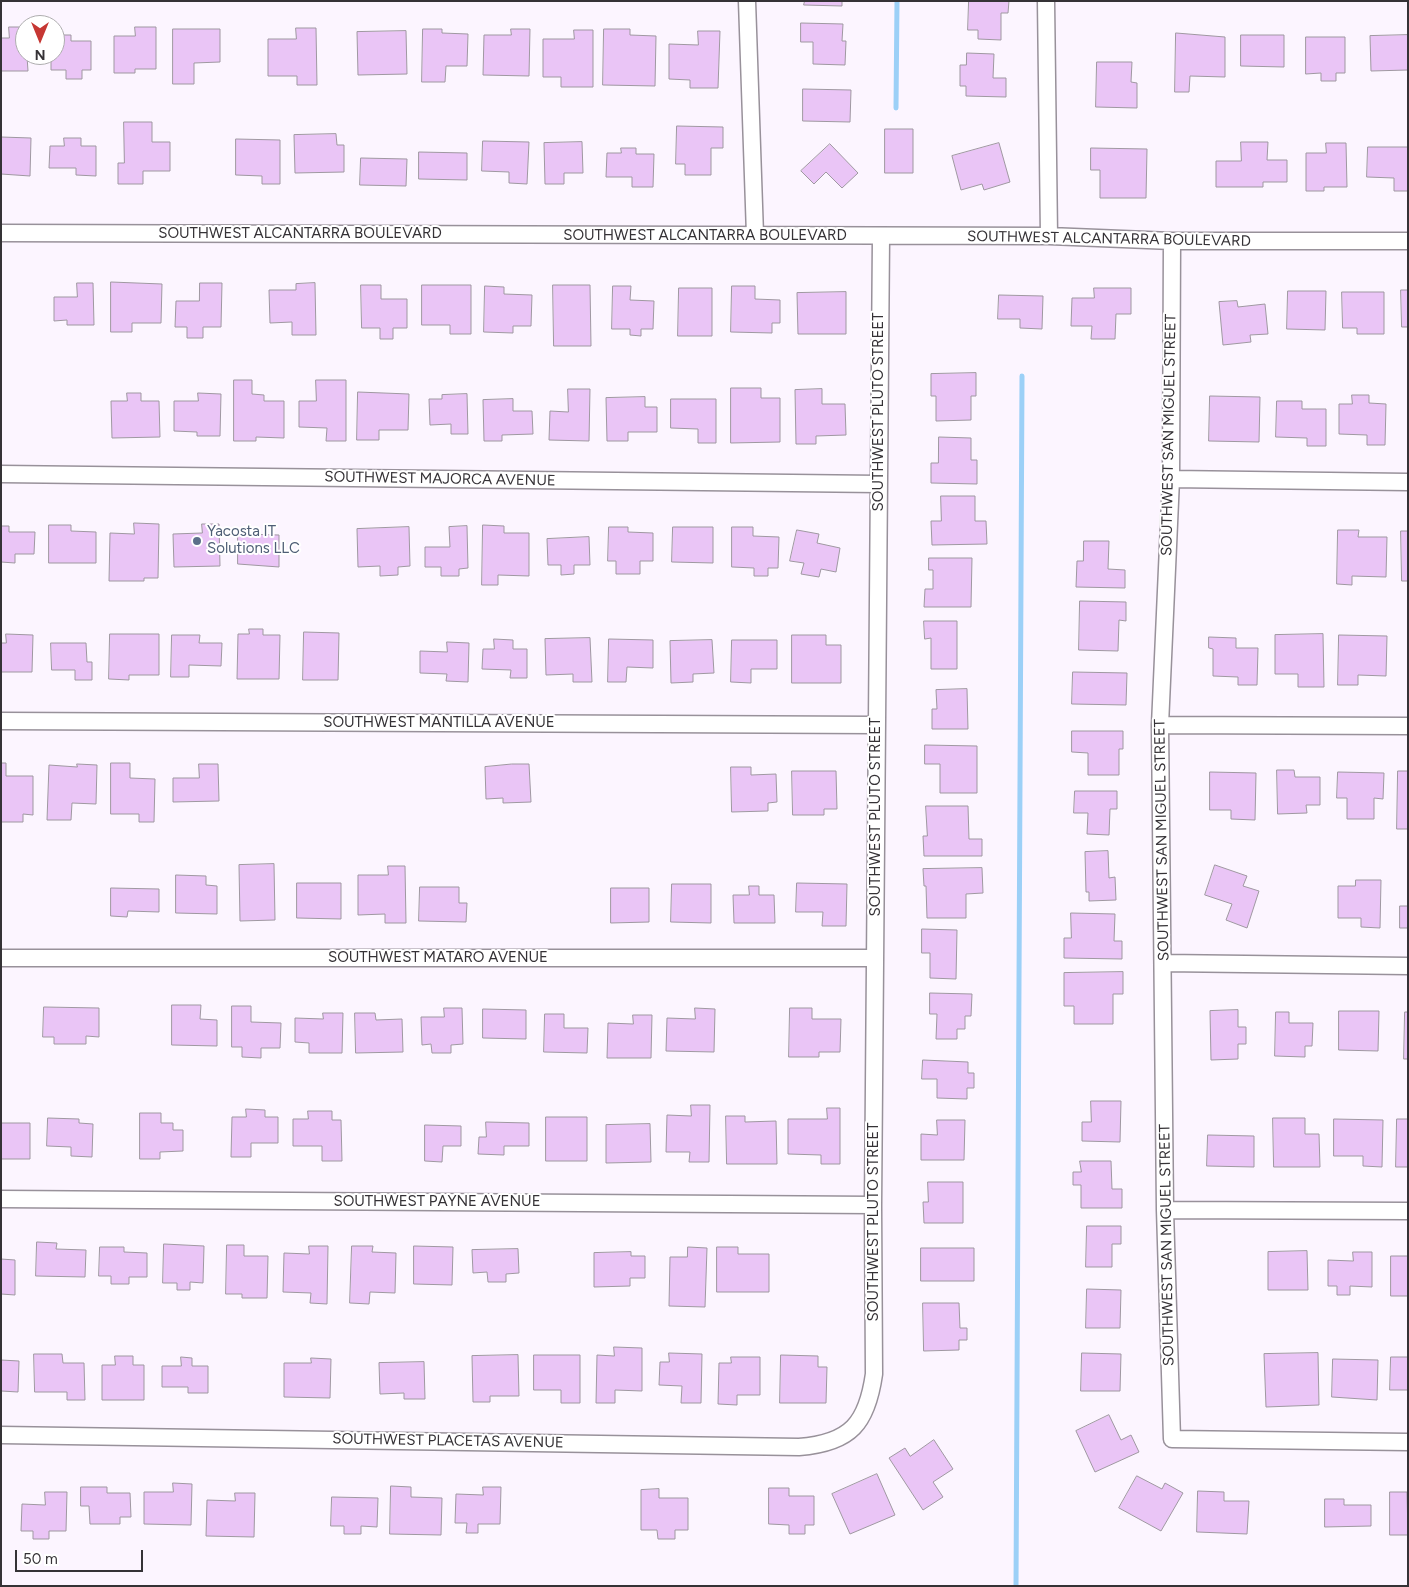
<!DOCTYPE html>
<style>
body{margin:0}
#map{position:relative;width:1409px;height:1587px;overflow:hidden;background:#fcf5ff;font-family:Figtree,sans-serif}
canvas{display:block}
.frame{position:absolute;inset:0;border:2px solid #353236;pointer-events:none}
.north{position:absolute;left:15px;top:15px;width:50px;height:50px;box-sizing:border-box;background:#fff;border:1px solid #aeadaf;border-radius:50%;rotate:180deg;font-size:14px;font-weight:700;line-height:20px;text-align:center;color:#353236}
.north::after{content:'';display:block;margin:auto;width:18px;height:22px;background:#c63733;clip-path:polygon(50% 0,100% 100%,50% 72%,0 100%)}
.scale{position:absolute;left:15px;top:1550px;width:128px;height:22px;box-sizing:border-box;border:2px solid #353236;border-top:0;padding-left:6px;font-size:15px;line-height:18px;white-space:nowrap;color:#353236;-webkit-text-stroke:4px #fff;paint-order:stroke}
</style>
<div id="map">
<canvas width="1409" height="1587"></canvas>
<div class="frame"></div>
<div class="north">N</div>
<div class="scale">50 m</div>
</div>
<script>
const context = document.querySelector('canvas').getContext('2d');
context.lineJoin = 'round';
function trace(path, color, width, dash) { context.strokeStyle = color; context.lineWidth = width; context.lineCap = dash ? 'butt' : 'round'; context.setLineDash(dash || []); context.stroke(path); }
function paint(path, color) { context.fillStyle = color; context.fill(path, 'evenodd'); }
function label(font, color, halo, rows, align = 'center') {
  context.font = font + ' Figtree,sans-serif'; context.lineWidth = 4; context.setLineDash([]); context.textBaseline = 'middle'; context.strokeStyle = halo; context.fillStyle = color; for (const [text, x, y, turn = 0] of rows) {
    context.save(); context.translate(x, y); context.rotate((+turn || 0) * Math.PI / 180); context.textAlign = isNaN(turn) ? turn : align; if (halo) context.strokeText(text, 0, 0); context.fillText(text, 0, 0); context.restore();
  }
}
const stream = new Path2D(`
 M896 108 897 1
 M1016 1586 1022 376`);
const building = new Path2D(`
 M805 1H842V6L804 5Z
 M969 1H1009L1008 13H1001V40L978 39V30H968Z
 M801 23 843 24 842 41H846L845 65 813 64V42H801Z
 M9 27H25L28 71H1V38H9Z
 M135 27H156V69H135V73H114V36H135Z
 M296 28H316L317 85H297V76H268V39H296Z
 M173 29H220V62L194 63V84H173Z
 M423 29H442V33L468 34 467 66H446L445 82H422Z
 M511 29H530L529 76 483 75 484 35H511Z
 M604 29H630V35L656 36 655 86 603 85Z
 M574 30H593V87H561V77H543V39H574Z
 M406 31 407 74 358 75 357 32Z
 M698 31H720L718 88H690V80L669 79V44L698 45Z
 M1176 33 1225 37V77L1190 76 1189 92H1175Z
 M55 35H71V41H91V70H82V79H66V70H51V55H55Z
 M1241 35H1284V67L1241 66Z
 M1408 35V70L1371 71 1370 36Z
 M1306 37H1345V73H1336V81H1321V73L1306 74Z
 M967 53 994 54 993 78H1006V97L966 96V86H960V65H966Z
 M1097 62H1132L1131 82 1137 83V108L1096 107Z
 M803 89 851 90 850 122 803 121Z
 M124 122H152V142H170V171H143V184H118V163H124Z
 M677 126 723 127V148H711V175H685V164H676Z
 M885 129H913V173H885Z
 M336 134 337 145H344V172L295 173 294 135Z
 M1 137 31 138 30 176 1 174Z
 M64 138H81V146H96V176L76 175V168H49L50 146H64Z
 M236 139 280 140V184H262V176L236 175Z
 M483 141 529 142 527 184 509 183V172L482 171Z
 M582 142 583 173H564V184H545L544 143Z
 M1241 142H1268L1267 160H1287V182H1263V187H1216V161H1241Z
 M999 143 1010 182 984 190 982 184 961 190 952 156Z
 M1326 143H1346L1347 187H1324V191H1306V153H1326Z
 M830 144 858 173 842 188 826 172 814 184 801 171Z
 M1368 147H1408V191H1394V178L1367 177Z
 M621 148H636V154H654L653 187H632V177H606L607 153H621Z
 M1091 148 1147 149 1146 198H1100V170H1091Z
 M419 152 467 153V180L419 179Z
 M361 158 407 159 406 186 360 185Z
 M111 282 162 284 161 323H132V332H111Z
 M77 283H93L94 325H67V320L54 321V297H77Z
 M200 283H222L221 327H203V338H187V327H175L176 301H199Z
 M315 283 316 335H292V322L270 323 269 290H296V284Z
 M361 285H381V299H407V328H393V339H380V328H362Z
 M422 285H471V334H450V325H422Z
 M553 285H590L591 346H554Z
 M485 286 504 287V294L532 295 531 326H513V333L484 332Z
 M613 286H631L630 300 654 301 653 329H641V336L630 335V329H612Z
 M732 286H755V299L780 300V323H772V333L731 332Z
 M679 288H712V336H678Z
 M1094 288H1131V314H1116L1115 339H1091L1092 326H1071L1072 298H1094Z
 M1401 290H1408V327H1402Z
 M1288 291H1326L1325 330 1287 329Z
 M846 292V334H798L797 293Z
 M1342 292H1384V334H1357V328H1343Z
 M999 295 1043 296 1042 329 1020 328V319H998Z
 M1237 301 1238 307 1265 304 1268 334 1250 335 1251 342 1223 345 1219 302Z
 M976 373V396H971V420L936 421V396H931V374Z
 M234 380H252V394L264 395V401H284V438L256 437V441H234Z
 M316 380H346V441H326L327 428 299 427V401H316Z
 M731 388H761V398H780V442L731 443Z
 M568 389H590L589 441 549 440 550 411 568 412Z
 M822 389V404H845L846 435 816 436V444H796L795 390Z
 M358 392 409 394 408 430H379V440H357Z
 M127 393H141V401H159L160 437 112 438 111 401H127Z
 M198 393 221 394 220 436H197V432L174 431V401H198Z
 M467 394 468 434H451V424L430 425 429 399H442V395Z
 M1352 395H1369V403L1386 404 1385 445H1367V435L1339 434V404H1352Z
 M1210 396 1260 397 1259 442 1209 441Z
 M645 397V407H657V432H628V441H607L606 398Z
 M513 399V411H532L533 434 502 435V441H484L483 400Z
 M671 399H716V443H698V429L671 428Z
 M1277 401H1302V409H1326V446H1307V438L1276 437Z
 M939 437 971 438V460H977V484L931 483V463H938Z
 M941 496H975V521H986L987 544 932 545 931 521H941Z
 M134 523 159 524 158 578H144V581H109L110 533 134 534Z
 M202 524H219L220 566 174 567 173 534 202 533Z
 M49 525H71V531L96 532V563H49Z
 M483 525 504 526V533H529V576L498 575V585H482Z
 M1 526H9V532H35L34 554H15V563L1 562Z
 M467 526 468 568 459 569V576H441V567H425V547H450L449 527Z
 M409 527 410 566 398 567V575L380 576V566L358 567 357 529Z
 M609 527H628V532L653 533V561H640V574H616V561H608Z
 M673 527H713V563L672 562Z
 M732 527H753V536L779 537 778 568H768V576H754V568L732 567Z
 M797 530 819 534 817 543 840 548 836 572 821 569 819 577 801 574 804 563 790 561Z
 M1338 530H1359L1358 537H1387L1386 577 1352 576V585L1337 584Z
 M1401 531H1408V581H1402Z
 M238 534 279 535V567L238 564Z
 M589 537 590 565H574V574L561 575V565H548L547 539Z
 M1084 541H1109L1108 569 1125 570V588L1076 587 1077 561H1083Z
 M929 558H972L971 607H924L925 589H933V570H929Z
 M1080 601 1126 602V621L1119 620 1118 651 1079 650Z
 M924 621H957V669H931V638L925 639Z
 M249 629H263V635H280L279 679H237L238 634H249Z
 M304 632 339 633 338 680H303Z
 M6 634 33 635 32 672H1V643H6Z
 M110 634H159V675H129V680L109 679Z
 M1323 634 1324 687H1298V674H1275V635Z
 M172 635H200L199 643H222L221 666 189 665V677H171Z
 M792 635H826V645H841V683H792Z
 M1339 635 1387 636 1386 676 1358 675V685H1338Z
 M1209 637 1236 638V648H1258L1257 685H1238V677L1213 676V649L1209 648Z
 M590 638 592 682H573V674L546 675 545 639Z
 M494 639 513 640V649H527V678H510L511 670 482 669 483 649H494Z
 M609 639 653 640V668L627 667 626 682H608Z
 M712 640 714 673 693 674V682L671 683 670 641Z
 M732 640H777V669H751V683L731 682Z
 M447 642 469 643 468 682 446 681 447 674 420 673V651L447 652Z
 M51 643H86L87 662H92V680H75V670H52Z
 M1073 672 1127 673 1126 705 1072 704Z
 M967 689 968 729H932V709H937L936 690Z
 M1072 731H1123V749H1119V775H1088V753L1072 752Z
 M925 745 977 746V793H940V764H925Z
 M1 763H6V776H33V815L23 814V822H1Z
 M111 763H130V778L155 779 154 822H139V814H111Z
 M77 764 97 765 96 804 72 803 71 820H47L49 765 77 767Z
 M199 764H218L219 801 173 802V778H199Z
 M512 764H529L531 802 503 803V798L486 799 485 767Z
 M731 767H751V775L776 774 777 802 768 803V811L732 812Z
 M1277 770H1294L1295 777H1320V805H1306L1307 813 1278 814Z
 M792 771H836L837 809H824V815H793Z
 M1398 771H1408V829H1397Z
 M1210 772 1256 773 1255 820 1231 819V810H1210Z
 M1338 772 1384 773 1383 799 1374 798V819H1347V798H1337Z
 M1075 791H1117V809H1110L1109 835 1087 834 1088 813H1074Z
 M926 806H968L969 839H982V856H924L923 836H927Z
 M1108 851 1109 878 1115 877 1116 900 1089 901V892H1086L1085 852Z
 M274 864 275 920 240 921 239 865Z
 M1215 865 1247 876 1243 886 1259 891 1247 928 1226 920 1232 904 1205 895Z
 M388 866H405L406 923H385V914L358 915V875H388Z
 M982 868 983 893 966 894V918H927L926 886H924L923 869Z
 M176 875 206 876V885L217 886V914L176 913Z
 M1356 880H1381L1380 928 1361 927V918H1338V886H1355Z
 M297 883H341V919L297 918Z
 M797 883 847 884 846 926H822L823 912H796Z
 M672 884H711V923L671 922Z
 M749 886H759V895H774L775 923H734L733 895H749Z
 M420 887H459V903H467L466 922 419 921Z
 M111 888 159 889V912L128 911 127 917 111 916Z
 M611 888H649V922L611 923Z
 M1400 906H1408V928H1400Z
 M1071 913 1115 914 1114 941H1122V959L1064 958V938H1071Z
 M922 929 957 930 956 979 930 978V953H922Z
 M1123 972V994H1113V1024H1074V1006H1064V973Z
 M930 993 972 994 971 1016H965V1029H957V1039H936L937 1014H930Z
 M172 1005H201L200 1019 217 1020V1046L172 1045Z
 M232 1006H251V1022L281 1023 280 1048H261V1058L242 1057V1047H232Z
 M44 1007 99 1008V1037L86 1036V1044H54V1037H43Z
 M444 1008H462L463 1044 451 1045V1053H432L431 1044 422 1045 421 1017H444Z
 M695 1008 715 1009 714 1052 666 1051 667 1018 695 1019Z
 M790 1008H812V1019H841L840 1052H819V1057H789Z
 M483 1009 526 1010V1039L483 1038Z
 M1238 1010V1027H1246V1044H1238V1059L1211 1060 1210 1011Z
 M1339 1011H1379L1378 1051 1339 1050Z
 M1276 1012H1289V1023H1313L1312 1046H1305V1057L1275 1056Z
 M1405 1012H1408V1059H1404Z
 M323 1013H343L342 1053H309V1043L295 1042V1018L323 1019Z
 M355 1013H375L376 1020 402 1019 403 1052 356 1053Z
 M545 1014H564V1028H588L587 1053 544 1052Z
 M633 1015H652L651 1058H607L608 1023 633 1024Z
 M923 1060 968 1062V1073H974V1088H967V1099L937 1098V1079H922Z
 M1091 1101H1121L1120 1142 1082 1141V1122H1091Z
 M691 1105H710L709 1162H689L690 1152H666L667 1115 691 1116Z
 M827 1108H840V1164H821V1155L788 1154V1119H827Z
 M246 1109 265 1110V1117H278V1143H251V1157H231L232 1117H246Z
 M308 1111H332V1120H341L342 1161H322V1146H293V1119H308Z
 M140 1113H161V1123H173V1130H183V1151L160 1152V1159H140Z
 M726 1116H745V1122L776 1121 777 1164H727Z
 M546 1117H587V1161H546Z
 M48 1118 79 1119V1123L93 1124 92 1157 71 1156V1147L47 1146Z
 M1273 1118H1305V1134H1319L1320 1167H1274Z
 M1334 1119 1383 1120 1382 1167 1363 1166V1156H1334Z
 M1397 1119H1408V1167H1396Z
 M937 1120H965L964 1160H921V1134L937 1135Z
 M486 1122 529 1123V1146H504V1155L478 1154 479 1137H486Z
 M1 1123H30V1159H1Z
 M650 1124 651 1162 606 1163V1125Z
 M425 1125 461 1126V1146H443L442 1162 425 1161Z
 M1208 1135 1254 1136V1167L1207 1166Z
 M1080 1161H1111L1112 1189H1122V1208H1081V1185H1073V1172H1081Z
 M928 1182H963V1223H924L923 1202H928Z
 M1087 1226H1121V1244H1112V1267H1086Z
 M37 1242 57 1243 56 1249 86 1250 85 1277 36 1276Z
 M164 1244 204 1246 203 1283 190 1282V1290H177V1283H163Z
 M227 1245H244V1256H268L267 1298H242V1294H226Z
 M309 1246H328L327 1304 310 1303 311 1293 283 1292 284 1253 309 1254Z
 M352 1246H373L372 1252 396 1253 395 1293 370 1292 369 1304 350 1303Z
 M414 1246 453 1247 452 1285 414 1284Z
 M100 1247H124V1252L147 1253V1277H129V1284H111V1276H99Z
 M688 1247 707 1248 705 1307 669 1306 670 1257H687Z
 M717 1247H738V1254H769V1292H717Z
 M921 1248H974V1281H921Z
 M518 1249 519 1273 506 1274V1282H488L487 1272 473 1273 472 1250Z
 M1307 1251 1308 1290H1268V1252Z
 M631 1252V1256H645V1278H630V1286L594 1287V1253Z
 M1353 1252H1372V1287L1350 1286V1295H1337V1286H1328V1260L1353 1261Z
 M1391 1256H1408V1296H1391Z
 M1 1259 15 1260V1295L1 1294Z
 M1087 1289 1121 1290 1120 1328H1086Z
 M923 1303H959L960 1328H967V1340H959V1350L924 1351Z
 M614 1347 642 1348V1391L615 1390V1403H596L597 1355 614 1356Z
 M669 1353 702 1354 701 1403H681L682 1386 659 1385 660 1362H669Z
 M1082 1353 1121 1354 1120 1391H1081Z
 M1318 1353 1319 1405 1266 1407 1264 1354Z
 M34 1354H62L63 1363H84L85 1400H67V1392H35Z
 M518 1355 519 1396H490V1402H473L472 1356Z
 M534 1355H580V1403H561V1390H534Z
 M781 1355 818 1356V1367H827L826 1403H780Z
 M115 1356H133V1365H144V1400H102V1365H115Z
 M181 1357 192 1358V1366H208V1393H188V1387H162V1366H181Z
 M731 1357H760V1395H737V1405L718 1404 719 1363H731Z
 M1391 1357H1408V1390H1390Z
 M311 1358 331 1359 330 1398 284 1397V1363H311Z
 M1333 1359 1378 1360 1377 1400 1332 1397Z
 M1 1360 19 1361 18 1392 1 1391Z
 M424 1362 425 1399H404V1393L380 1394 379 1363Z
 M1109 1415 1121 1440 1131 1435 1139 1452 1095 1472 1076 1431Z
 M934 1440 953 1469 933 1482 943 1497 923 1510 889 1458 905 1448 910 1456Z
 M877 1474 895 1515 850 1534 832 1494Z
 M1137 1476 1162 1489 1165 1483 1183 1493 1161 1531 1119 1508Z
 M173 1483 192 1484 191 1525 144 1524V1492H173Z
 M391 1486 411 1487V1497L442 1498 441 1535 390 1534Z
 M81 1487H107V1493H130L131 1517H120V1524H90L89 1506H81Z
 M483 1487H501L500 1524H478V1533H466L467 1523H455L456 1494 483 1495Z
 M769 1488H789V1496H814V1525H805V1534H789V1525L769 1524Z
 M659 1489V1498H688V1530H675V1539H658L657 1530H641V1490Z
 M1198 1491 1224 1492V1501H1249L1247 1534 1197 1532Z
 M45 1492H67L66 1531H49V1539H33V1531H21L22 1504 45 1505Z
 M1390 1492H1407L1408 1535H1390Z
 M235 1493H255L254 1537 206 1536 207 1500 235 1501Z
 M332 1497 378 1498 377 1527 361 1526V1534H344V1526H331Z
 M1325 1499H1344V1505H1371V1526L1325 1527Z`);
const minor = new Path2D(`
 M747 1 755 235
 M1046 1 1049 236
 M1 233 1049 236 1172 241H1408
 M1172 241 1171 479 1160 725 1165 1210 1172 1439 1408 1442
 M1 474 879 484
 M1171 479 1408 482
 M1 721 877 725
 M1160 725 1408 726
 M1 958H875
 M1164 963 1408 966
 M1 1199 873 1205
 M1165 1210 1408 1211
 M1 1435 799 1447C851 1443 867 1423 874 1374L873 1205 881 237`);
const markers = [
 [197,541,5,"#5c6f8a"]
];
const streetNames = [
 ["SOUTHWEST ALCANTARRA BOULEVARD",300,234],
 ["SOUTHWEST ALCANTARRA BOULEVARD",705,236],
 ["SOUTHWEST ALCANTARRA BOULEVARD",1109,239,1],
 ["SOUTHWEST PLUTO STREET",879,412,-90],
 ["SOUTHWEST SAN MIGUEL STREET",1169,435,-89],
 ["SOUTHWEST MAJORCA AVENUE",440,479,1],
 ["SOUTHWEST MANTILLA AVENUE",439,723],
 ["SOUTHWEST PLUTO STREET",876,817,-90],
 ["SOUTHWEST SAN MIGUEL STREET",1162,840,-91],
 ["SOUTHWEST MATARO AVENUE",438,958],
 ["SOUTHWEST PAYNE AVENUE",437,1202],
 ["SOUTHWEST PLUTO STREET",874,1222,-90],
 ["SOUTHWEST SAN MIGUEL STREET",1167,1245,-91],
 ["SOUTHWEST PLACETAS AVENUE",448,1441,1]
];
const serviceNames = [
 ["Yacosta IT",207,532],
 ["Solutions LLC",207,549]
];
trace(stream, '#9cd0f7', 5);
paint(building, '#eac5f6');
trace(building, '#9f98a1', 1);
trace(minor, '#98919a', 19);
trace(minor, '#fff', 16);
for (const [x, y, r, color] of markers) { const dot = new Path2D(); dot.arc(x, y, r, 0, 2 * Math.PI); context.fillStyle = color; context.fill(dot); trace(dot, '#fff', 2); }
label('15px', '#353236', '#fff', streetNames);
label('15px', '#4e5e75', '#fff', serviceNames, 'left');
</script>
